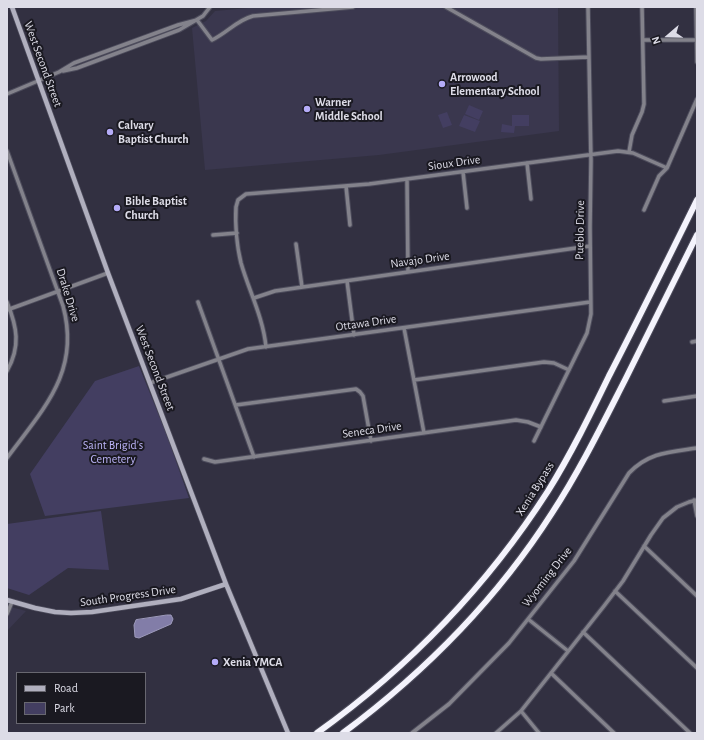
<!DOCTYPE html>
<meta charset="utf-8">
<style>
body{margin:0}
#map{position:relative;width:704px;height:740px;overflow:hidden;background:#323041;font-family:"Alegreya Sans",sans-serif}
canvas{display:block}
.frame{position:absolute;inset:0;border:8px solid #dddce7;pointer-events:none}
.legend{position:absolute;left:16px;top:672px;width:130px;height:52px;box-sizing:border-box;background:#1a1921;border:1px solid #686770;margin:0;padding:5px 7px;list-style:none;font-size:12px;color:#dddce7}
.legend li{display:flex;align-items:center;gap:8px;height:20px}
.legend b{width:20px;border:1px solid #686770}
.north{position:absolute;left:648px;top:16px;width:40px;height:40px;-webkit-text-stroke:3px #1a1921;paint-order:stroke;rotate:250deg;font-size:11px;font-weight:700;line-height:16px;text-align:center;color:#dddce7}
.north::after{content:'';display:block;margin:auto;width:14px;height:18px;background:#dddce7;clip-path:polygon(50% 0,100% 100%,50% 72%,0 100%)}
</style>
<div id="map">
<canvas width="704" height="740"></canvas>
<div class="frame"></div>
<ul class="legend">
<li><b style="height:5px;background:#b0afbe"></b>Road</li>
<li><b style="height:11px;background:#433e61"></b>Park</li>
</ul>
<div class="north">N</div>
</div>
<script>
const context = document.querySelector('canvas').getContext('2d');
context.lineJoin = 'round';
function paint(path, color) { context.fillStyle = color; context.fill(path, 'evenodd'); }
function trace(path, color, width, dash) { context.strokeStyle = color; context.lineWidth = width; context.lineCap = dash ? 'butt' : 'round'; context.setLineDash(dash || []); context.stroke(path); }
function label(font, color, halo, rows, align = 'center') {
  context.font = font + ' "Alegreya Sans",sans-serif'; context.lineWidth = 4; context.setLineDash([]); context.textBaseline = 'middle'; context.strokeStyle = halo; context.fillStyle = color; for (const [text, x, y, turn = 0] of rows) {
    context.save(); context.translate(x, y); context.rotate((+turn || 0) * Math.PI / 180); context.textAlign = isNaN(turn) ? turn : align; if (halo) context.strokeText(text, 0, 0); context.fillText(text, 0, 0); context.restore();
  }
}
const built = new Path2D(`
 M259 7H558L559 131 379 155 205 170 192 28 206 21 215 11Z
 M7 606 26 611 7 631Z`);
const green = new Path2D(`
 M469 105 483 111 479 120 465 114Z
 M447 112 452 125 443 128 438 115Z
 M464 115 480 121 475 132 459 126Z
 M512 115H529V126H515L514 133 501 132 502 124 512 126Z
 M139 366 166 433 189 498 45 516 30 474 95 381Z
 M101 511 109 570 68 568 29 595 7 588V524Z`);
const water = new Path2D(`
 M167 615H171L173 619 171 624 139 638 135 637 134 625 136 620Z`);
const street = new Path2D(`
 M446 7 536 58 541 59 589 57
 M696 7 697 62
 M197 20 212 40C227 33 237 20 253 16L353 7
 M643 40H697
 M63 71 77 68 179 30 203 16 210 7
 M7 94 59 72 74 63 178 25 197 20
 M7 151 63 306C81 372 43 409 7 458
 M629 152 632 135 642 112 644 104 642 7
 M527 163 531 199
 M463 172 467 208
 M407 179 408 272
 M346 186 350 225
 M644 210 659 176 667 168 697 99
 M213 235 237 233
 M296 244 302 287
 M347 281 354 335
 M254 298 275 291 590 246
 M7 302C17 327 21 346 7 371
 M198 302 254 457
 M7 310 108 273
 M404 328 424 433
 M692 342 697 341
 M266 347C263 317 249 291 241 263 237 247 235 224 236 207L238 200 246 194 369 184 618 151 633 153 667 168
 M414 380 544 362 554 363 569 370
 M150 383 248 349 590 302
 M664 401 697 396
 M236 405 356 389 360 392 363 396 371 441
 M534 441 587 333 591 314 590 227 591 161 588 7
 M204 459 215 462 516 420 528 422 541 427
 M694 500 697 516
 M644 546 697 596
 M615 591 697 668
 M7 614 12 602
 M528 619 568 651
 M583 632 690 733
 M551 673 614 733
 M521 711 539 733
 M412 733 449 704 509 643 574 561 629 473C649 452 670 452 697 448
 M496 733 521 711 604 606 623 581 651 535 663 518 677 507 689 502 697 500`);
const secondary = new Path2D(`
 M12 7 108 273 193 497 226 584 288 733
 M7 600 35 608 55 612 71 613 92 612 181 599 226 584`);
const highway = new Path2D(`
 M317 733C409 667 487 586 548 491 571 454 590 415 609 376 639 318 668 259 697 200
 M343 733C425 672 497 599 552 513 580 470 602 425 625 380 649 331 673 283 697 235`);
const markers = [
 [442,84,4,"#b5acf8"],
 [307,109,4,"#b5acf8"],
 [110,132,4,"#b5acf8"],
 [117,208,4,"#b5acf8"],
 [215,662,4,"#b5acf8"]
];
const streetNames = [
 ["West Second Street",43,64,70],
 ["Sioux Drive",454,163,-8],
 ["Pueblo Drive",580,230,-89],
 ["Navajo Drive",420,260,-8],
 ["Drake Drive",68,295,73],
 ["Ottawa Drive",366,323,-8],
 ["West Second Street",155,368,69],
 ["Seneca Drive",372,430,-8],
 ["Xenia Bypass",535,489,-58],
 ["Wyoming Drive",547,577,-52],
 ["South Progress Drive",128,596,-8]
];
const poiNames = [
 ["Arrowood",450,77],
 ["Elementary School",450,91],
 ["Warner",315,102],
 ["Middle School",315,116],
 ["Calvary",118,125],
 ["Baptist Church",118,139],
 ["Bible Baptist",125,201],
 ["Church",125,215],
 ["Xenia YMCA",223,662]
];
const parkNames = [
 ["Saint Brigid’s",113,445],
 ["Cemetery",113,459]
];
paint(built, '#3a374e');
paint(green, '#433e61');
paint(water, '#827da8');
trace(water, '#9d9abb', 1);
trace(street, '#4d4c5c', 5.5);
trace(secondary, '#4d4c5c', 6);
trace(highway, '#4d4c5c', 8);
trace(street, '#83828b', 3.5);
trace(secondary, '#b0afbe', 4.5);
trace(highway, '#f4f3fc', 6);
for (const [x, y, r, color] of markers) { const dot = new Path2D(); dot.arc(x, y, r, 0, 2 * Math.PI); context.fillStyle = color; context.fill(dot); trace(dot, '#1a1921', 1.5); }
label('12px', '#dddce7', '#1a1921', streetNames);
label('bold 12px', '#dddce7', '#1a1921', poiNames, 'left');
label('12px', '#bcb4f8', '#1a1921', parkNames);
</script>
